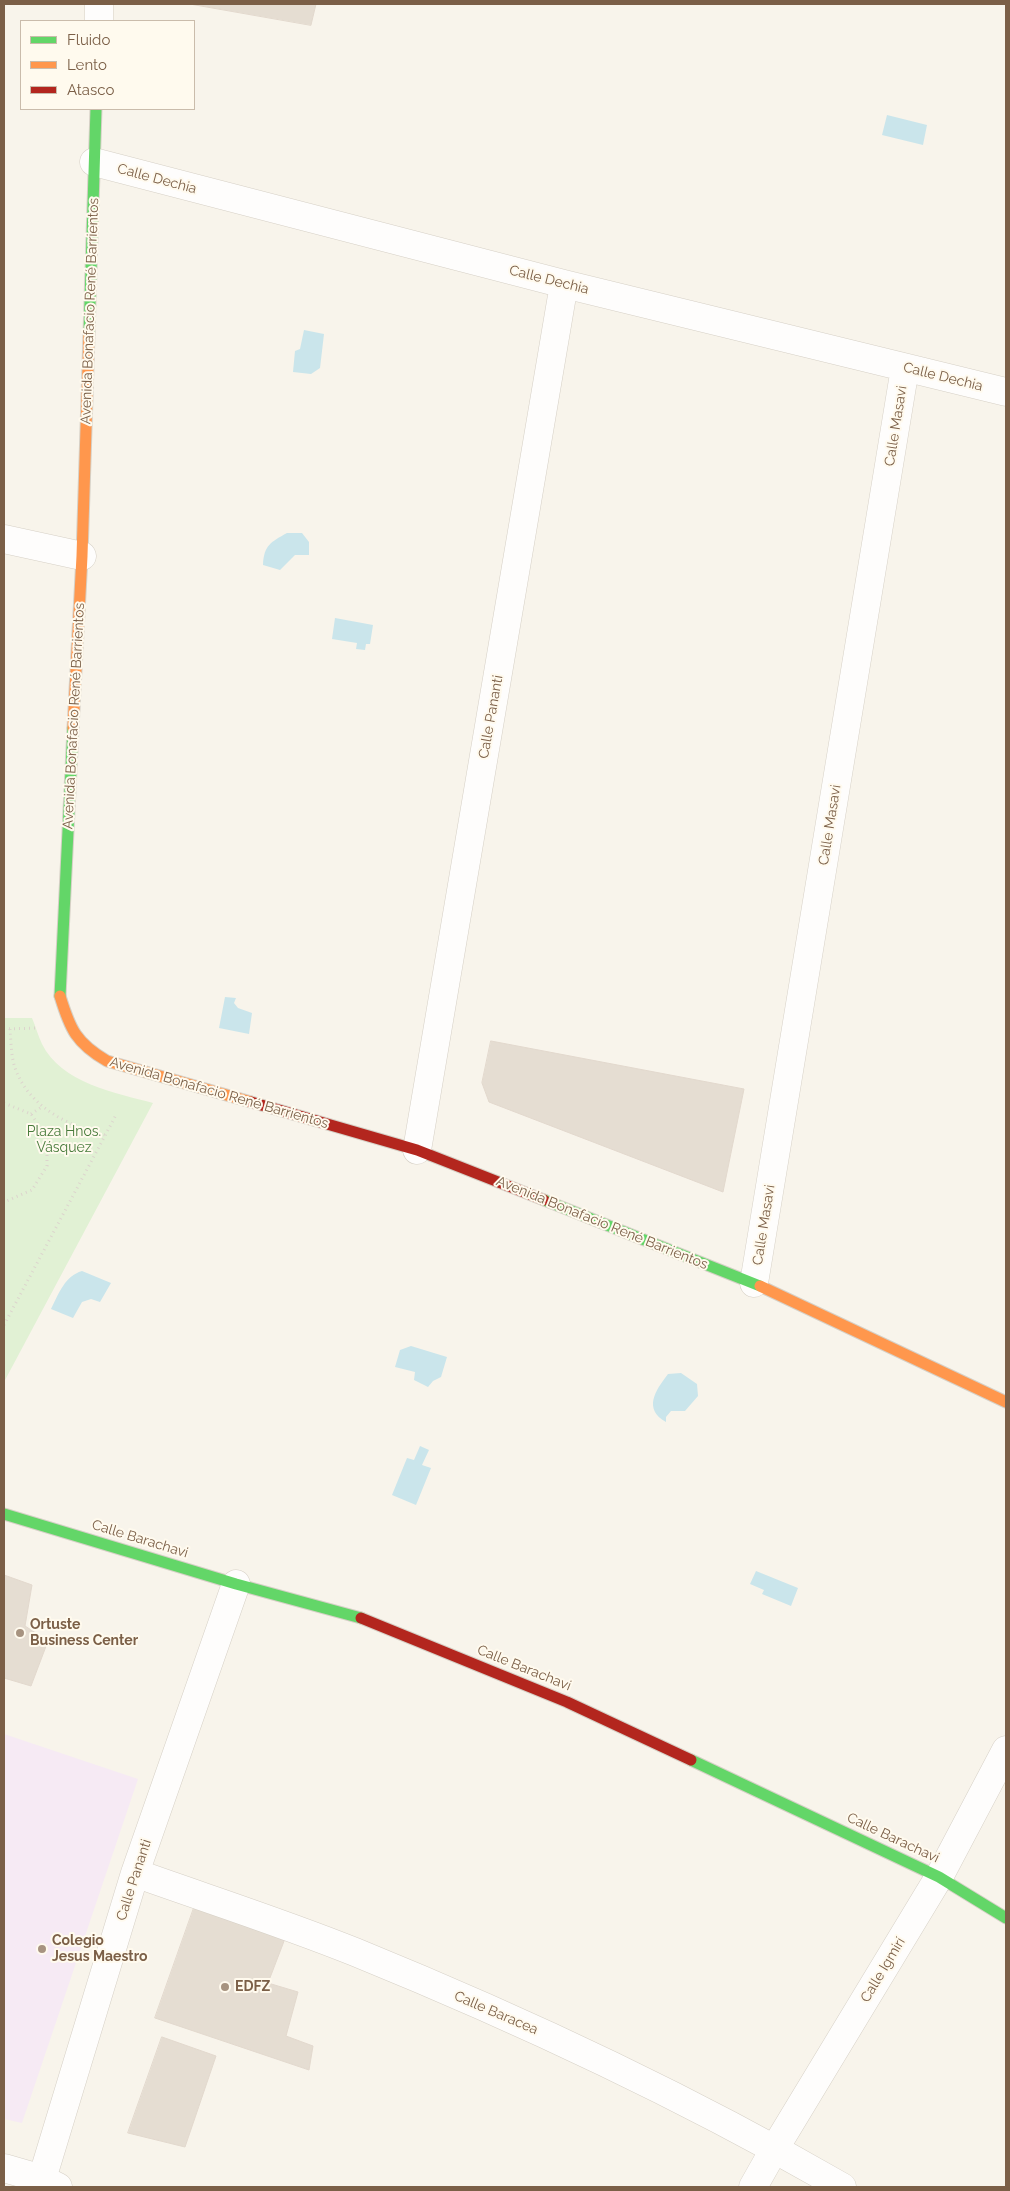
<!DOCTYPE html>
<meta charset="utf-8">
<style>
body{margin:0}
#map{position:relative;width:1010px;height:2191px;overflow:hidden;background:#f8f4eb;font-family:Raleway,sans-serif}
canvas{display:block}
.frame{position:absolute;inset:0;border:5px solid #7b5f47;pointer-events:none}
.legend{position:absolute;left:20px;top:20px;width:175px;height:90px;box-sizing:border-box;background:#fffaee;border:1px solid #cabcab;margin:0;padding:6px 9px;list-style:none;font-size:15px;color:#7b5f47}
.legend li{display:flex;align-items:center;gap:10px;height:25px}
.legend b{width:25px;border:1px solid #cabcab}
</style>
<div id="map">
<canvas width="1010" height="2191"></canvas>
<div class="frame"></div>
<ul class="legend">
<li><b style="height:6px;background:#63d668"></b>Fluido</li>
<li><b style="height:6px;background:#ff974d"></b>Lento</li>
<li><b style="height:6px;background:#b3261e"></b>Atasco</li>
</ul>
</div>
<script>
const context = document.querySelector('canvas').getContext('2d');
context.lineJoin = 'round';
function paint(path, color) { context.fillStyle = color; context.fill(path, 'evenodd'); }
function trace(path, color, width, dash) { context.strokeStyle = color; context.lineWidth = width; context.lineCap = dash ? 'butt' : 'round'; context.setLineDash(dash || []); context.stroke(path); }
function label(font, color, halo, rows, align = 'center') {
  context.font = font + ' Raleway,sans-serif'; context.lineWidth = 4; context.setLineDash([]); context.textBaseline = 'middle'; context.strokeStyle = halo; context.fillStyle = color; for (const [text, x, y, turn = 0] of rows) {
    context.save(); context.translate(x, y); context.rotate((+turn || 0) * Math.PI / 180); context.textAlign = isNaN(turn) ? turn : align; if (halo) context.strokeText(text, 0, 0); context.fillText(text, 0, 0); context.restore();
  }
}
const education = new Path2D(`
 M4 1734 138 1779 22 2123 4 2119Z`);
const green = new Path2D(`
 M4 1018H32C36 1027 38 1036 42 1044 61 1083 116 1093 153 1103L4 1382Z`);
const water = new Path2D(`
 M887 115 927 125 923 145 882 135Z
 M304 330 324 334 320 368 311 374 293 372 295 351 300 349Z
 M287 533H302L309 542V555H295L280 570 263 565C264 545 271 542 287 533Z
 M335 618 373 625 370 644H366L365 650 356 649 357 643 332 639Z
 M225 997 236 998 234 1003 238 1008 252 1013 249 1034 219 1028Z
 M82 1271 111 1283 100 1302 91 1299 82 1302 73 1318 51 1309C59 1293 65 1276 82 1271Z
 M411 1346 447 1357 441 1377 433 1381 428 1387 414 1380 415 1372 395 1367 400 1350Z
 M681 1373 697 1384 698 1396 685 1411H671L666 1417V1422C643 1409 655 1391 668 1374Z
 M420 1446 429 1450 422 1465 431 1468 416 1505 392 1495 407 1458 414 1460Z
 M756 1571 798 1588 791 1606 762 1594 764 1590 750 1584Z`);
const building = new Path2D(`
 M190 4H316L311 25Z
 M491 1041 744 1089 723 1192 489 1102 482 1083Z
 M4 1575 32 1585 25 1626 48 1641 31 1686 4 1678Z
 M195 1905 286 1936 268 1983 298 1992 286 2036 313 2046 309 2070 155 2018Z
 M162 2037 216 2056 185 2147 128 2133Z`);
const path = new Path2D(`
 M4 1029 38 1028
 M10 1029C11 1041 11 1056 15 1068 29 1107 68 1126 105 1135
 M4 1103 31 1114 47 1138V1166L32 1190 4 1202
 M31 1114 43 1106
 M4 1325 116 1115`);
const street = new Path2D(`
 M99 21V4
 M94 162 564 284 1006 392
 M4 539 82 556
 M417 1150 564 284
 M754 1283 905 368
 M135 1873C208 1899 283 1923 355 1952 522 2020 686 2097 842 2187
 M4 2168 42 2179 58 2187
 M42 2179 135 1873 236 1584
 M753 2187 775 2148 939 1877 1006 1750`);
const fast = new Path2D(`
 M89 334 96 109
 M60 996 73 728
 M544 1200 760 1286
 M4 1514 236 1584 361 1618
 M691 1760 939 1877 1006 1918`);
const slow = new Path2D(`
 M73 728 82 556 89 334
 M60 996C70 1029 76 1043 107 1061L251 1102
 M760 1286 1006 1402`);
const jam = new Path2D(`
 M251 1102 417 1150 544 1200
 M361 1618 567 1702 691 1760`);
const markers = [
 [20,1633,5,"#a79380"],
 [42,1949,5,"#a79380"],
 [225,1987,5,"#a79380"]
];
const streetNames = [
 ["Calle Dechia",157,179,15],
 ["Calle Dechia",549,280,14],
 ["Avenida Bonafacio René Barrientos",90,311,-88],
 ["Calle Dechia",943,377,14],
 ["Calle Masavi",896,426,-81],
 ["Avenida Bonafacio René Barrientos",74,716,-87],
 ["Calle Pananti",491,717,-80],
 ["Calle Masavi",830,825,-81],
 ["Avenida Bonafacio René Barrientos",219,1093,16],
 ["Avenida Bonafacio René Barrientos",602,1223,22],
 ["Calle Masavi",764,1225,-81],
 ["Calle Barachavi",140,1539,17],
 ["Calle Barachavi",524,1668,22],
 ["Calle Barachavi",893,1838,25],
 ["Calle Pananti",134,1880,-72],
 ["Calle Igmirí",883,1970,-59],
 ["Calle Baracea",496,2013,23]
];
const parkNames = [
 ["Plaza Hnos.",64,1132],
 ["Vásquez",64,1148]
];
const poiNames = [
 ["Ortuste",30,1625],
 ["Business Center",30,1641],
 ["Colegio",52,1941],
 ["Jesus Maestro",52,1957],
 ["EDFZ",235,1987]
];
paint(education, '#f6eaf4');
paint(green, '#e1f1d4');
paint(water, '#cae5eb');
paint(building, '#e5ddd2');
trace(building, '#e2d8cd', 1);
trace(street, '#d6d0c6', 29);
trace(fast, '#d6d0c6', 13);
trace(slow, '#d6d0c6', 13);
trace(jam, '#d6d0c6', 13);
trace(path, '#dcd4cd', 3, [1, 4]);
trace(street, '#fefdfc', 28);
trace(fast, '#63d668', 11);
trace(slow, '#ff974d', 11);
trace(jam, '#b3261e', 11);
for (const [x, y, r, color] of markers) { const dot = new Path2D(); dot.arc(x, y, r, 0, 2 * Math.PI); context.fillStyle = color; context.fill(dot); trace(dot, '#fffaee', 2); }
label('14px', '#7b5f47', '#fffaee', streetNames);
label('14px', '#477b3b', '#fffaee', parkNames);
label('bold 14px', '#7b5f47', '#fffaee', poiNames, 'left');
</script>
